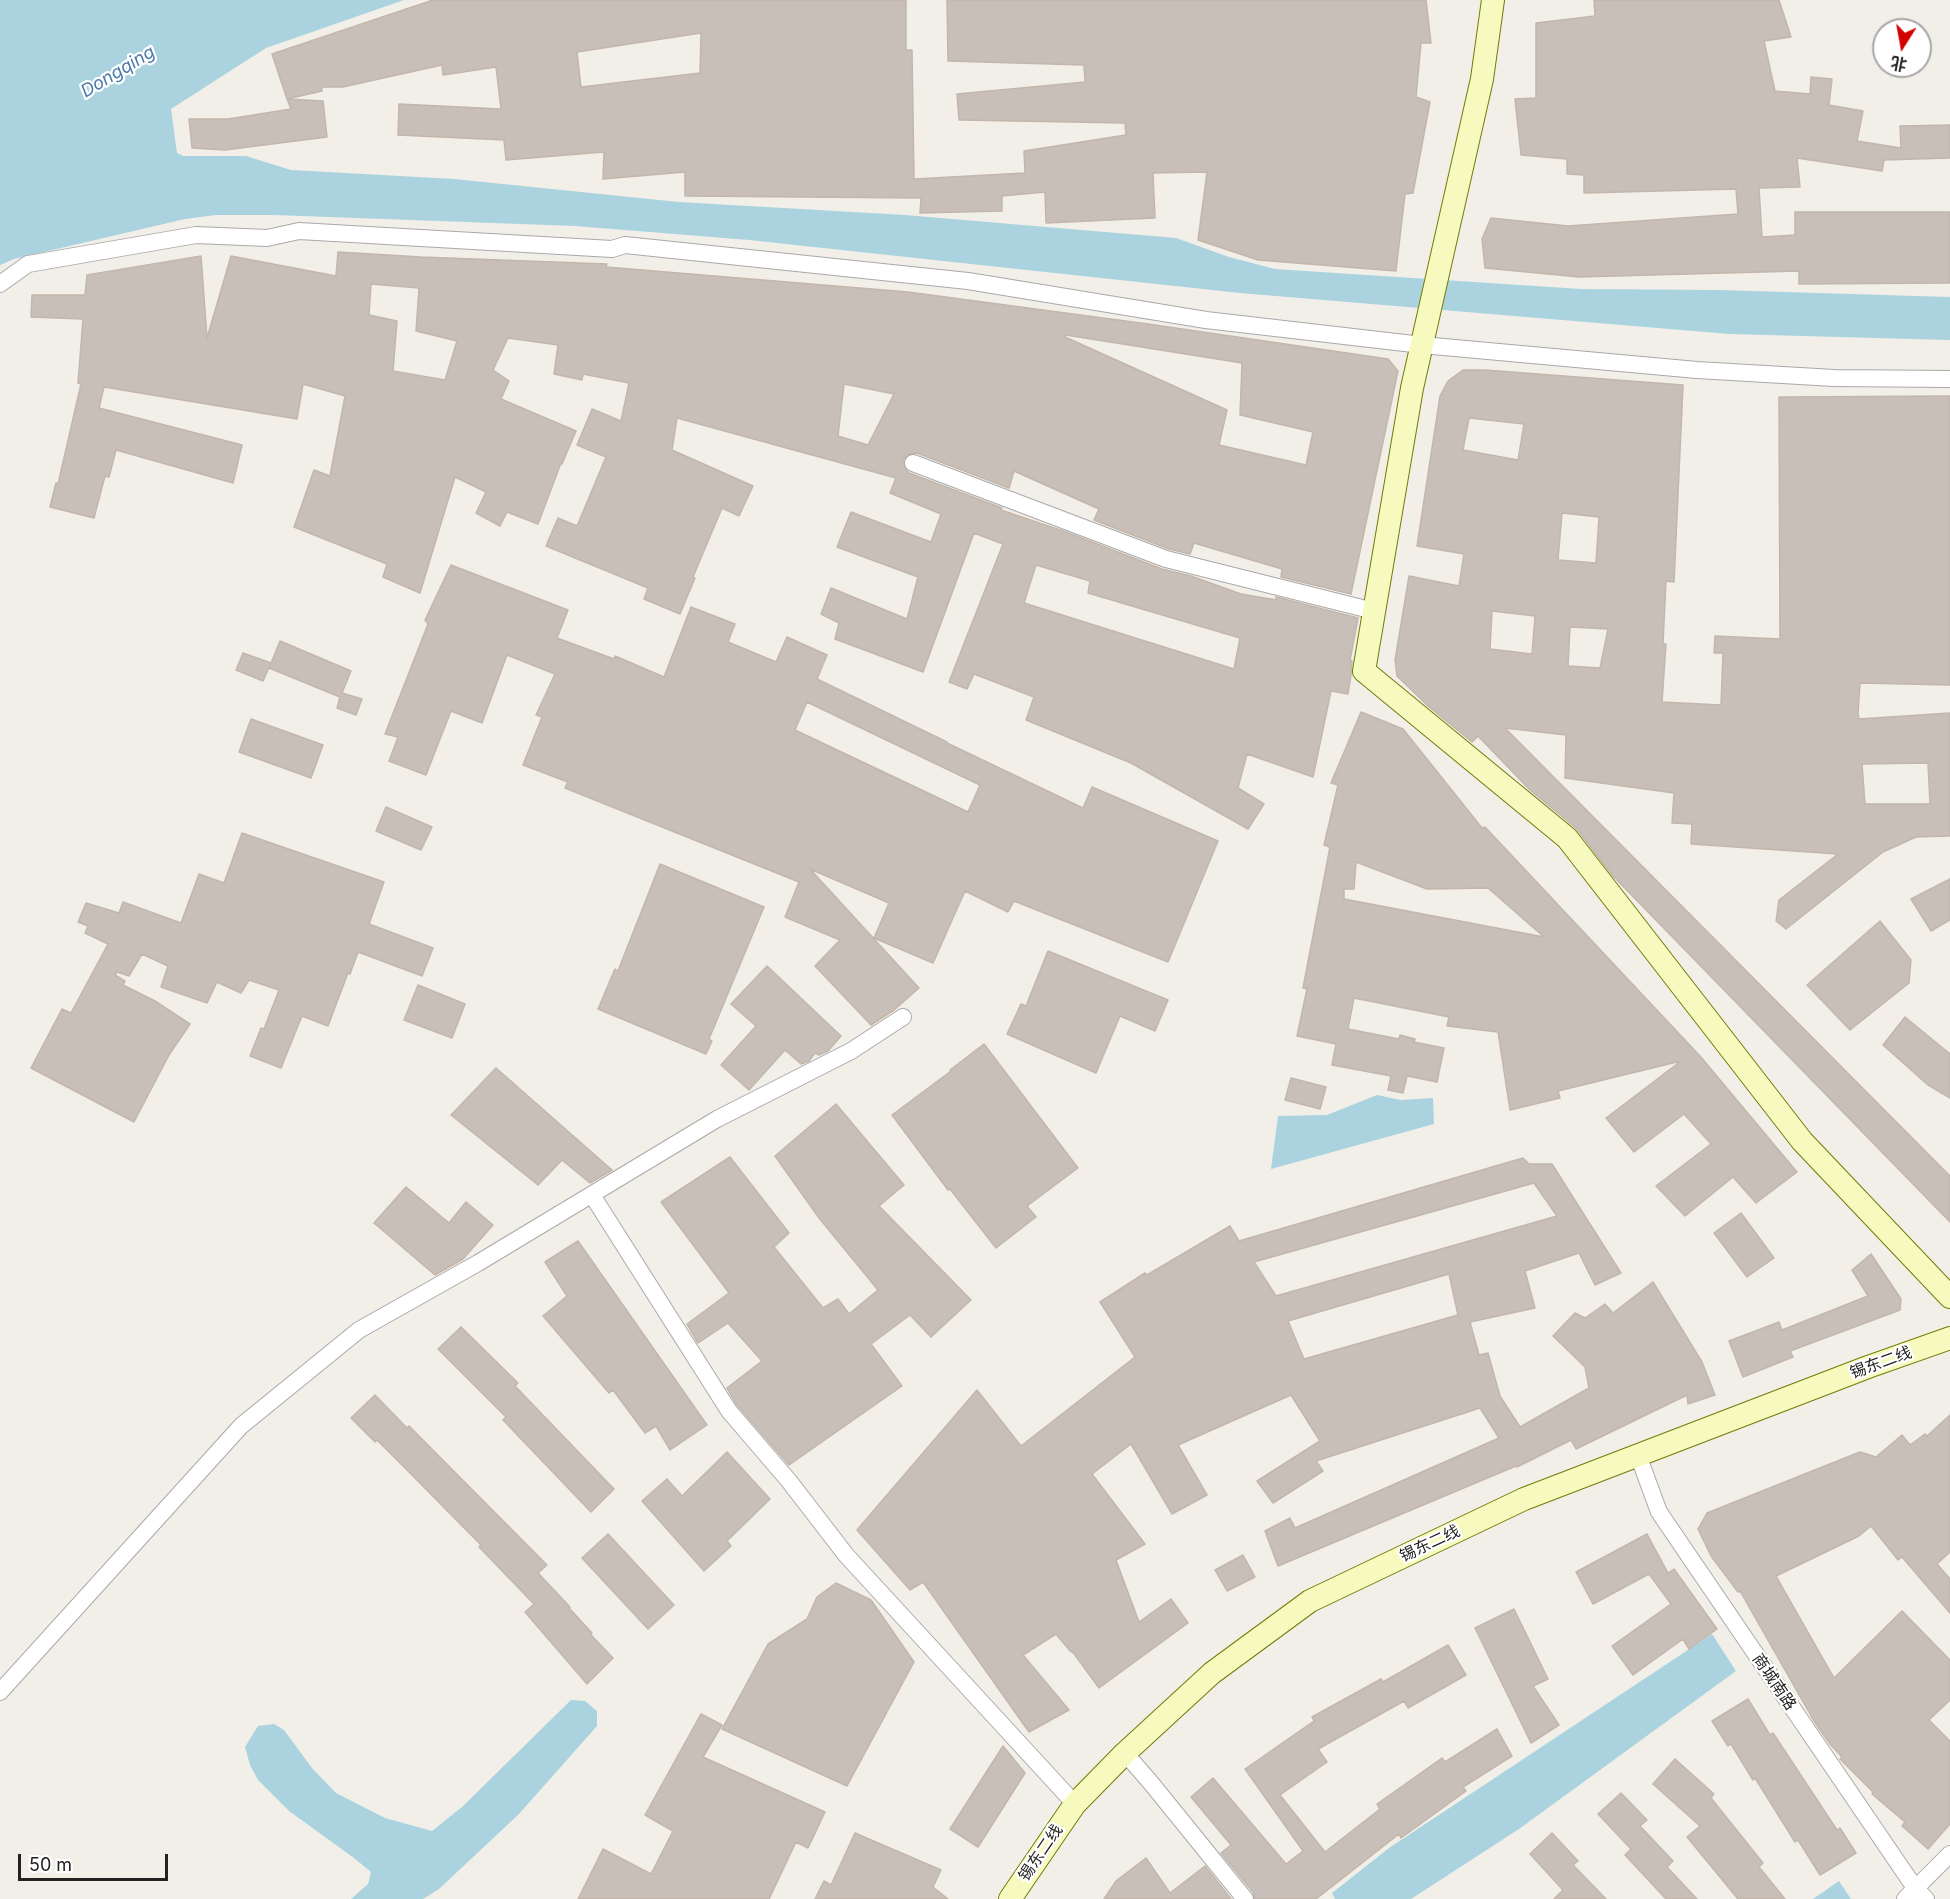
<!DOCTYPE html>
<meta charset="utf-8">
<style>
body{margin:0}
#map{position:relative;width:1950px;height:1899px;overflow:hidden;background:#f2efe9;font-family:Inter,"Noto Sans SC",sans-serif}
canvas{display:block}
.north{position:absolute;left:1872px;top:18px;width:60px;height:60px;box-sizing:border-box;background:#fff;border:2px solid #a7a7a7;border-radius:50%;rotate:191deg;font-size:16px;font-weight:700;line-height:24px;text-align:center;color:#222}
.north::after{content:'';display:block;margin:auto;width:21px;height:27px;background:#d40000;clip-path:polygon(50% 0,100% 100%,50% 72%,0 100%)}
.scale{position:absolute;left:18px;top:1854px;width:150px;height:27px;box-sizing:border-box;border:3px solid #222;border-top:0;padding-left:8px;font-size:18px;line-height:21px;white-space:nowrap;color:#222;-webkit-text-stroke:4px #fff;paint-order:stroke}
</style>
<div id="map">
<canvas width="1950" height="1899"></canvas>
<div class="north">北</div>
<div class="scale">50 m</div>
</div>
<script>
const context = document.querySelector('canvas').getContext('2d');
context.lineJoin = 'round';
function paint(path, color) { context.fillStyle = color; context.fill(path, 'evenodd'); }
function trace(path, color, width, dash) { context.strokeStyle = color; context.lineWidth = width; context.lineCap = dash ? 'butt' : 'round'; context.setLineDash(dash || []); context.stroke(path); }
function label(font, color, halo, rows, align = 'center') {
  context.font = font + ' Inter,"Noto Sans SC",sans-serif'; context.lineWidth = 4.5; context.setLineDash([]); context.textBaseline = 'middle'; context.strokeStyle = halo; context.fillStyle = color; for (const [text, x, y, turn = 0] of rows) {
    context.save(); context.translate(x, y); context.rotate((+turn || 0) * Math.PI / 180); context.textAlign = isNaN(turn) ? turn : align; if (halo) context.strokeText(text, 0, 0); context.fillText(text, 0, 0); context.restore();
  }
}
const water = new Path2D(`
 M0 0H404L266 48 171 109 177 153 183 156H246L291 170 454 179 679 202 905 215 1176 238 1229 257 1275 269 1581 289 1719 290 1950 297V340L1729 334 1240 293 749 240 575 226 274 215H216L185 219 14 259 0 265Z
 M1377 1095 1401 1100 1433 1098 1434 1124 1271 1169 1278 1116 1327 1115Z
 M1712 1634 1736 1671 1519 1829 1411 1899H1335L1332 1893 1389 1848Z
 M571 1700 585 1701 597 1711V1726L519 1814 439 1889 423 1899H351L368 1884 371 1872 354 1858 289 1811 258 1780 250 1765 245 1747 258 1726 274 1724 284 1730 312 1768 336 1793 385 1818 432 1831 462 1807Z
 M1839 1881 1851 1899H1813Z`);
const building = new Path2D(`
 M433 0H906V50H912L914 179 1025 173 1024 151 1126 135 1125 123 959 120 957 94 1085 82 1084 65 948 61 947 0H1426L1431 43H1421L1416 97 1430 102 1413 193 1405 194 1396 271 1258 260 1198 240 1207 172 1153 173 1155 218 1046 223 1045 192 1002 196V211L920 213 921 198 685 196V172L603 179 604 152 506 160 504 140 398 135 399 104 501 109 496 67 443 75 442 65 343 87H322V91L287 99 272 54ZM701 33 700 73 581 87 577 52Z
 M1594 0H1779L1791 37 1764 41 1775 91 1810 94 1811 77 1832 79 1829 105 1863 111 1857 141 1901 148 1900 126 1950 125V158L1884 160 1882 171 1797 158 1800 187 1759 188 1762 237 1795 235V212H1950V283L1799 284V271L1579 277 1485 268 1482 239 1491 218 1568 226 1738 214 1736 189 1584 193V175L1567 174V159L1521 155 1515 99 1536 98V23L1595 16Z
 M287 99 323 101 327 137 225 150 192 148 189 119H228L291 109Z
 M338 252 421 257 607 264 606 267 908 292 1148 324 1388 359 1398 371 1351 594 1281 577 1282 569 1194 543 1190 554 1169 549 1094 520 1099 509 1014 471 1009 488 917 453 907 455 903 460 905 469 909 473 1002 508 1001 510 1066 532 1162 569 1191 576 1241 594 1276 600V597L1358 618 1350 660 1352 661 1351 675 1348 694 1331 691 1313 777 1247 754 1238 788 1264 804 1248 829 1131 763 1026 720 1034 697 974 674 967 689 949 682 1003 544 974 533 923 672 835 639 839 623 821 614 831 588 907 619 918 577 837 547 851 512 931 542 941 514 890 493 896 478 677 418 672 450 753 486 739 516 722 508 693 577 695 578 680 614 644 599 648 588 546 546 558 518 577 526 606 457 577 445 592 409 621 421 629 383 583 374 582 380 554 374 558 345 508 338 493 370 509 381 501 399 576 431 562 464 561 463 538 524 507 512 500 526 476 513 486 492 455 477 420 593 383 577 387 564 294 527 314 470 330 476 345 396 303 384 297 419 104 387 99 408 242 445 233 483 116 450 109 477 105 476 94 518 50 507 56 483 58 484 81 384 78 383 83 319 31 317 32 295H85L87 275 201 256 207 338 231 256 336 276ZM371 284 419 288 416 331 457 341 445 380 393 371 397 321 369 315ZM1066 335 1242 363 1240 415 1313 432 1306 465 1219 445 1227 410 1065 337ZM844 384 894 394 868 445 838 436ZM1036 565 1090 581 1088 593 1240 638 1234 669 1024 603Z
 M1463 370H1485L1683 385 1674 582 1666 581 1663 644H1666L1662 702 1721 705 1723 653H1714L1715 636 1780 639 1779 397 1950 396V685L1860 683 1858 713 1859 719 1950 713V836L1916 837 1883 852 1786 929 1776 921 1779 900 1838 854 1691 844 1692 824 1672 823 1674 793 1565 778 1566 735 1505 728 1950 1176V1222L1613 876 1576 828 1530 790 1478 736 1472 742 1428 706 1397 676 1395 660 1409 576 1459 586 1464 554 1417 546 1440 396 1448 381ZM1469 418 1524 424 1518 460 1463 450ZM1562 513 1599 517 1596 563 1558 560ZM1492 611 1535 616 1532 654 1490 649ZM1570 627 1608 629 1600 668 1568 666ZM1928 763 1930 804H1865L1862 764Z
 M451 565 568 610 557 638 614 659 615 656 664 677 691 607 735 624 728 642 776 662 787 637 827 655 817 679 947 742V743L1083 808 1092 787 1218 841 1168 962 1014 901 1008 912 965 891 933 963 874 938 889 903 810 869 919 988 894 1010 871 1025 815 966 840 940 785 917 799 882 565 788 568 782 523 765 542 717 536 715 555 674 507 655 482 723 451 711 426 775 389 761 398 737 385 734 428 624 425 620ZM807 702 980 785 968 812 795 730Z
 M280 641 351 671 342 693 362 699 356 715 337 708 340 697 269 668Z
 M243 653 271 663 263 681 236 670Z
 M1361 712 1403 729 1482 828 1485 827 1700 1056 1797 1172 1756 1203 1733 1177 1685 1216 1656 1186 1711 1144 1684 1114 1634 1152 1606 1118 1681 1061 1558 1091 1560 1098 1510 1110 1498 1032 1447 1026 1449 1017 1354 998 1348 1029 1399 1039 1400 1035 1415 1039 1414 1042 1444 1048 1437 1082 1407 1076 1403 1093 1388 1090 1391 1076 1332 1065 1336 1044 1297 1036 1307 989 1303 988 1330 847 1324 845 1338 785 1331 783ZM1356 862 1427 889 1488 888 1544 937 1344 899V889H1354Z
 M251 719 323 745 311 778 239 752Z
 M386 807 432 827 421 850 376 831Z
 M242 833 384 882 369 924 433 948 422 976 358 952 350 974 348 973 328 1026 302 1016 281 1068 250 1056 261 1028 264 1029 279 990 249 980 241 993 217 982 207 1003 161 987 168 966 142 954 129 976 117 972 115 975 125 981 123 985 155 1001 190 1024 169 1055 134 1122 31 1068 62 1009 71 1013 108 944 85 933 88 926 78 922 86 903 119 913 123 902 181 923 199 874 224 883Z
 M660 864 764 907 709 1039 712 1041 706 1054 598 1009 615 969 618 971Z
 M1950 879V920L1931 931 1911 899Z
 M1880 921 1911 960 1909 983 1850 1030 1807 985Z
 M1048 951 1168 1000 1155 1031 1120 1016 1096 1073 1007 1034 1021 1004 1026 1006Z
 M767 966 841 1036 828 1051 819 1055 815 1053 809 1061 801 1064 785 1050 749 1090 721 1065 756 1026 731 1004Z
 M418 985 465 1004 452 1038 404 1020Z
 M1905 1017 1950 1054V1098L1928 1085 1883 1045Z
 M984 1044 1078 1168 1027 1206 1036 1217 996 1248 950 1189 948 1190 892 1115 951 1071 950 1070Z
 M496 1068 612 1170 590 1183 562 1160 538 1185 451 1115Z
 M1291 1078 1326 1087 1320 1109 1285 1100Z
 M836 1104 904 1185 879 1206 971 1300 931 1337 910 1315 871 1344 902 1386 789 1465 737 1405 727 1388 762 1361 728 1323 698 1343 687 1324 729 1293 661 1202 730 1157 789 1233 774 1247 823 1308 838 1299 849 1314 878 1290 819 1218 775 1156Z
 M1523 1158 1529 1164H1552L1621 1273 1595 1285 1579 1253 1525 1271 1535 1308 1470 1322 1479 1355 1488 1353 1500 1396 1520 1427 1589 1388 1585 1367 1553 1336 1575 1313 1585 1318 1605 1304 1613 1313 1653 1282 1702 1362 1715 1395 1688 1404 1687 1395 1576 1449 1571 1440 1517 1467 1516 1466 1278 1566 1265 1531 1290 1518 1295 1528 1499 1438 1480 1408 1316 1461 1323 1471 1273 1503 1257 1481 1320 1441 1291 1395 1178 1445 1207 1495 1172 1514 1131 1444 1092 1474 1145 1544 1116 1560 1139 1622 1171 1599 1188 1623 1099 1688 1072 1651 1071 1652 1056 1634 1023 1655 1069 1710 1029 1732 923 1582 910 1590 857 1530 977 1390 1021 1446 1135 1357 1100 1302 1145 1273 1147 1275 1230 1226 1239 1241ZM1534 1183 1557 1216 1276 1296 1254 1262ZM1449 1274 1458 1315 1304 1359 1288 1321Z
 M406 1187 449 1223 466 1202 493 1225 463 1259 435 1275 374 1223Z
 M1741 1213 1774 1258 1747 1277 1714 1233Z
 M578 1241 707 1425 670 1450 656 1426 645 1433 613 1390 609 1393 543 1316 567 1296 545 1262Z
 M1871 1254 1901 1299 1900 1310 1790 1351 1793 1357 1743 1377 1729 1341 1779 1322 1782 1330 1868 1296 1852 1270Z
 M461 1327 518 1383 515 1386 614 1489 591 1512 503 1420 506 1417 438 1349Z
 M375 1395 407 1428 409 1426 547 1565 538 1573 570 1607 569 1608 592 1633 591 1635 613 1658 587 1684 525 1612 534 1604 479 1547 481 1545 409 1472 377 1440 375 1442 351 1418Z
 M1950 1415V1552L1937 1564 1950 1579V1613L1902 1557 1898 1560 1871 1526 1859 1536 1776 1576 1834 1678 1902 1611 1950 1660V1700L1929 1720 1950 1741V1824L1928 1849 1902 1826 1905 1822 1872 1794 1873 1792 1840 1759 1842 1757 1830 1744 1814 1721 1740 1591 1738 1592 1711 1556 1698 1529 1707 1513 1860 1452 1876 1457 1902 1435 1910 1445 1925 1434 1927 1436Z
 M727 1452 770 1499 727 1541 731 1546 704 1571 642 1501 667 1479 682 1496Z
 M608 1534 674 1605 648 1629 582 1558Z
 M1647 1534 1668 1573 1674 1569 1717 1629 1689 1649 1683 1639 1633 1675 1612 1646 1671 1604 1649 1574 1593 1604 1576 1572Z
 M1243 1555 1255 1577 1227 1591 1215 1570Z
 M836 1583 871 1600 914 1662 847 1786 722 1729 768 1644 807 1619 817 1597Z
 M1514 1609 1548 1679 1533 1686 1559 1725 1531 1743 1475 1628Z
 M1448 1645 1466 1675 1408 1708 1404 1701 1318 1749 1327 1762 1280 1795 1325 1852 1380 1809 1377 1804 1442 1758 1445 1762 1497 1729 1512 1756 1463 1787 1466 1791 1401 1838 1399 1834 1316 1899H1255L1253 1892 1221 1853 1231 1845 1191 1797 1213 1778 1286 1864 1303 1851 1245 1769 1314 1721 1312 1717 1381 1679 1383 1682Z
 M1748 1699 1770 1735 1773 1733 1837 1830 1840 1828 1856 1853 1820 1875 1798 1840 1795 1842 1755 1778 1753 1780 1731 1744 1728 1746 1712 1721Z
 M701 1714 722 1725 703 1757 825 1812 808 1848 796 1842 769 1899H578L603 1849 651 1874 673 1831 645 1815Z
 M1003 1746 1025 1773 978 1847 950 1829Z
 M1675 1759 1714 1794 1711 1798 1763 1863 1759 1867 1785 1899H1738L1687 1837 1700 1826 1653 1784Z
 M1621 1793 1647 1820 1640 1826 1673 1861 1667 1867 1697 1899H1666L1625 1855 1631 1849 1598 1814Z
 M855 1833 941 1870 933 1887 948 1899H815L824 1881 831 1885Z
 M1552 1833 1578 1861 1573 1865 1606 1899H1554L1563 1890 1530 1854Z
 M1146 1858 1170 1893 1205 1866 1231 1899H1104L1116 1881Z`);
const street = new Path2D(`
 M0 284 28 264 196 235 267 238 299 231 612 249 625 245 968 281 1206 320 1422 345 1697 370 1834 378 1950 379
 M913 463 1166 559 1374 611
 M592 1195 729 1411 789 1481 846 1555 1075 1804
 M1638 1455 1659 1512 1915 1888 1926 1899
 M0 1692 241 1426 359 1330 478 1263 717 1119 851 1051 903 1017
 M1125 1753 1151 1783 1245 1899
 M1905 1899 1950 1854`);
const secondary = new Path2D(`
 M1493 0 1482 79 1412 388 1364 671 1567 838 1802 1141 1950 1297
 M1010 1899 1075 1804 1125 1753 1212 1673 1310 1601 1524 1499 1868 1367 1950 1338`);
const streetNames = [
 ["锡东二线",1881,1363,-20],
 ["锡东二线",1430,1544,-25],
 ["商城南路",1774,1682,56],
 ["锡东二线",1041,1853,-56]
];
const waterNames = [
 ["Dongqing",118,72,-31]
];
paint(water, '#aad3df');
paint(building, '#c7bfb8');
trace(building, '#c4b6ab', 1.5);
trace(street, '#a9a9a9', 18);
trace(secondary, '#707d05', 24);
trace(street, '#fff', 16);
trace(secondary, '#f7fabf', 22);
label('16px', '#222', '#fff', streetNames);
label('italic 18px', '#4a7aab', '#fff', waterNames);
</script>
